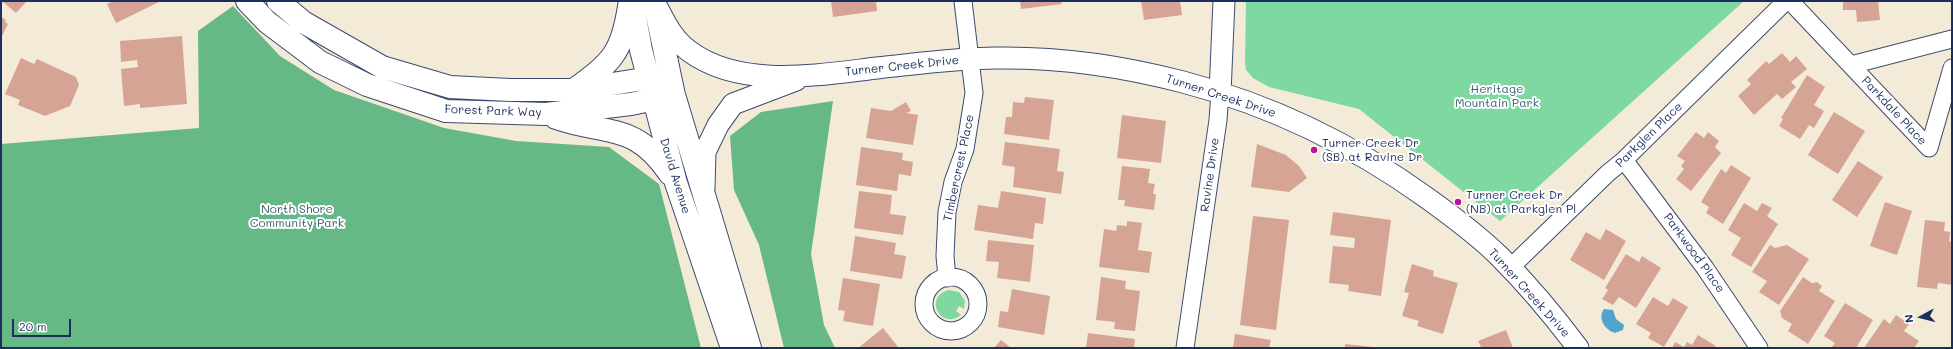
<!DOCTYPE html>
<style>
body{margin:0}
#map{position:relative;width:1953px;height:349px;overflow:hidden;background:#f3ebd7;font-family:Mali,sans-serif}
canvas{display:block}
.frame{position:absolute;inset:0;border:2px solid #1b2f5e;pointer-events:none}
.north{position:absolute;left:1901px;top:297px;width:40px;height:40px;-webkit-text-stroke:3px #fff;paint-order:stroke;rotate:263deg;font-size:11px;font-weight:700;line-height:16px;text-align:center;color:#1b2f5e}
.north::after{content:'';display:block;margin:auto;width:14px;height:18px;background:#1b2f5e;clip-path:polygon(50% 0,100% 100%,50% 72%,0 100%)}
.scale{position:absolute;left:12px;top:319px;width:59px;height:18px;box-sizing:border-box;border:2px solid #1b2f5e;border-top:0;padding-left:5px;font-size:12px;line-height:14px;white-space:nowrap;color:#1b2f5e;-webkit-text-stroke:3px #fff;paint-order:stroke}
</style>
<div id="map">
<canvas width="1953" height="349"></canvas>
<div class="frame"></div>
<div class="north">N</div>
<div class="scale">20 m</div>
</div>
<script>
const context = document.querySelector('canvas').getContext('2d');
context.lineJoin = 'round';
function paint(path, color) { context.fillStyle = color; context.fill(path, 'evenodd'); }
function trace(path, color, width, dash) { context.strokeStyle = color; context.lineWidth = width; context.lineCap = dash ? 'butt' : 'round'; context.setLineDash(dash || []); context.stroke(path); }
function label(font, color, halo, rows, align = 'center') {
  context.font = font + ' Mali,sans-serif'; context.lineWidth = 4; context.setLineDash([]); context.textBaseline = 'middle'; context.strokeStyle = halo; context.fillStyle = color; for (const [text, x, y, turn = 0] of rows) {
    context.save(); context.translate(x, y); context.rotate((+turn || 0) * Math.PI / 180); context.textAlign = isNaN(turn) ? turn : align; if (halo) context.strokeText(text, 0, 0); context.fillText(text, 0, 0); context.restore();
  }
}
const green = new Path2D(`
 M1246 1H1744L1500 221 1359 109 1269 87 1253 78 1246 70 1245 63Z
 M949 290 959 292 965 301 964 309 959 306 956 311 961 315C940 331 923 296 949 290Z`);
const forest = new Path2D(`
 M233 6 280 56 334 90 444 128 516 141 609 147 659 184 701 348H1V144L199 128 198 31Z
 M833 101 811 254 824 325 835 348H784L759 245 734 190 730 136 761 112Z`);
const water = new Path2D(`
 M1604 309 1613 310 1616 319 1624 325 1623 330 1615 333C1605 330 1597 318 1604 309Z`);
const building = new Path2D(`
 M2 1H27L16 13Z
 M114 1H161L116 23 107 4Z
 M831 1H876L877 11 833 17Z
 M1020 1H1061L1062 4 1021 9Z
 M1141 1H1180L1182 15 1144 20Z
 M1843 1H1878L1880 20 1857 22 1856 10H1843Z
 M1 17 6 20 5 22 8 24 1 38Z
 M182 36 187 104 140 108V104L124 106 121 69 138 67 137 60 121 62 120 41Z
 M1782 53 1790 62 1796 56 1807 69 1791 82 1796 87 1782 99 1777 94 1754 115 1738 96 1751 84 1747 80 1766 61 1769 64Z
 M21 58 34 64 37 59 76 77 79 85 70 106 45 116 18 105 20 100 5 94Z
 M1807 75 1825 87 1814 105 1824 111 1814 128 1809 125 1800 139 1779 126 1783 119 1781 118Z
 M1025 97 1054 100 1049 140 1004 134 1006 117H1012L1013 102 1024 103Z
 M906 102 911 111 906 113 918 115 913 145 866 138 871 108 891 111Z
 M1834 112 1865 131 1838 174 1808 155Z
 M1122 115 1166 121 1161 163 1117 158Z
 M1696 132 1704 138 1708 132 1719 141 1715 147 1721 153 1691 191 1676 179 1684 169 1681 166 1685 161 1677 156Z
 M1005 142 1060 149 1057 171 1064 172 1061 194 1013 187 1015 167 1002 165Z
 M1257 144 1286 155 1299 166 1307 178 1289 192 1251 187Z
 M861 147 903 153 902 160 913 162 911 176 899 174 897 191 856 185Z
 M1858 161 1883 177 1857 217 1832 200Z
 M1731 165 1751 178 1723 224 1706 213 1709 207 1701 202 1721 169 1726 173Z
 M1122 166 1150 169 1148 183 1155 184 1153 194H1156L1154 210 1124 206 1125 200H1118Z
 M859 191 892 195 890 214 906 216 903 235 854 228Z
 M1001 191 1046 198 1043 224 1035 223 1033 239 974 230 978 205 998 208Z
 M1885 202 1912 211 1897 255 1870 246Z
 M1744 203 1757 211 1762 203 1772 208 1767 216 1778 224 1751 267 1731 255 1741 238 1728 230Z
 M1333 212 1391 220 1381 296 1348 291 1349 285 1329 283 1333 246 1354 248 1355 238 1330 235Z
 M1253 216 1289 220 1276 330 1240 325Z
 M1925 220 1945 222 1944 231 1950 232 1949 241 1952 242V285L1938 283 1937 289 1917 287Z
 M1127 221 1142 223 1138 250 1152 252 1149 273 1099 267 1104 229 1116 231 1117 225 1127 226Z
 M1606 229 1626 241 1604 280 1570 260 1586 232 1600 240Z
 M855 236 896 243 894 254 906 256 902 279 850 271Z
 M988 240 1034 245 1030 282 997 278 999 262 986 261Z
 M1770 245 1775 248 1787 245 1809 259 1779 305 1759 292 1767 281 1752 272Z
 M1626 254 1639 262 1642 256 1661 268 1636 308 1619 297 1613 305 1602 299 1608 290 1605 288Z
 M1412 264 1434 271 1433 276 1458 283 1443 334 1417 326 1419 321 1402 316 1409 293 1404 292Z
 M1101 277 1126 281 1125 289 1140 291 1135 331 1114 329 1115 322 1096 320Z
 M1803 277 1812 283 1817 282 1822 286 1819 291 1835 301 1808 344 1788 331 1792 324 1782 318 1780 311Z
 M843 278 880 284 873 326 843 321 845 311 838 310Z
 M1012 289 1050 296 1044 335 998 327 1000 311 1008 312Z
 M1653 297 1668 306 1673 298 1688 307 1664 347 1648 338 1651 333 1636 324Z
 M1845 303 1873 320 1856 348H1831L1835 343 1824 336Z
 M1896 315 1909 324 1904 331 1919 341 1914 348H1864L1884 319 1890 324Z
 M883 328 899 348H858Z
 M1506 330 1513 348H1478L1481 347 1478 341Z
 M1088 333 1135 339 1134 348H1086Z
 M1235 334 1271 340 1269 348H1233Z
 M1698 335 1716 346 1714 348H1672L1675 342 1684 347 1687 342 1692 345Z
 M1001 340 1011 348H994Z
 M1345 344 1373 347V348H1345Z`);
const minor = new Path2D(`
 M1790 1 1929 148 1952 68
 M1851 65 1952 39
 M1624 160 1705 268 1759 348
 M1510 268 1608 173 1624 160 1786 1
 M924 304a27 27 0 1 1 54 0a27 27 0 1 1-54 0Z
 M947 278 945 256 947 212 953 182 965 149 974 93 963 1
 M1185 348 1218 120 1220 93`);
const tertiary = new Path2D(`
 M658 9C666 25 674 40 689 51 740 89 817 75 877 68 916 64 956 58 996 58 1059 57 1122 66 1183 82 1271 105 1352 144 1427 198 1452 216 1478 235 1500 257 1528 285 1554 316 1578 348
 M1220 93 1224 1
 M704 188 705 152 718 125 733 104 796 80`);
const secondary = new Path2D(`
 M247 1 267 22 320 62 367 85 446 111 546 114 631 104 674 95
 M278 1 303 22 382 67 450 87 510 90H574L669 75
 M632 1 641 50 676 183 732 348
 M654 1 674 95 750 348
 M575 89C612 62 622 53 629 6
 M556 118C607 136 634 121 670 174`);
const markers = [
 [1314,150,4,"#b5179e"],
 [1458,202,4,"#b5179e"]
];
const streetNames = [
 ["Turner Creek Drive",902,66,-6],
 ["Turner Creek Drive",1221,96,18],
 ["Forest Park Way",493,111,2],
 ["Parkdale Place",1894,111,47],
 ["Parkglen Place",1649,135,-44],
 ["Timbercrest Place",959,168,-78],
 ["Ravine Drive",1210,175,-82],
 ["David Avenue",675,176,73],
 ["Parkwood Place",1694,253,54],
 ["Turner Creek Drive",1529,293,48]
];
const parkNames = [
 ["Heritage",1497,89],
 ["Mountain Park",1497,103],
 ["North Shore",297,209],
 ["Community Park",297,223]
];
const poiNames = [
 ["Turner Creek Dr",1322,143],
 ["(SB) at Ravine Dr",1322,157],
 ["Turner Creek Dr",1466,195],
 ["(NB) at Parkglen Pl",1466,209]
];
paint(green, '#7ed89f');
paint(forest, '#66b886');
paint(water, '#53a4cd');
paint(building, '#d6a495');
trace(minor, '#3b4b70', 19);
trace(tertiary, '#3b4b70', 23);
trace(secondary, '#3b4b70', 24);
trace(minor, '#fff', 17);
trace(tertiary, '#fff', 21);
trace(secondary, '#fff', 22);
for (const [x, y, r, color] of markers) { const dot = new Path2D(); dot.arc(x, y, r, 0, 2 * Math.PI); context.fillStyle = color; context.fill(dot); trace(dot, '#fff', 1.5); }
label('12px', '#1b2f5e', '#fff', streetNames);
label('12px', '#396272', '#fff', parkNames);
label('12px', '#1b2f5e', '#fff', poiNames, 'left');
</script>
